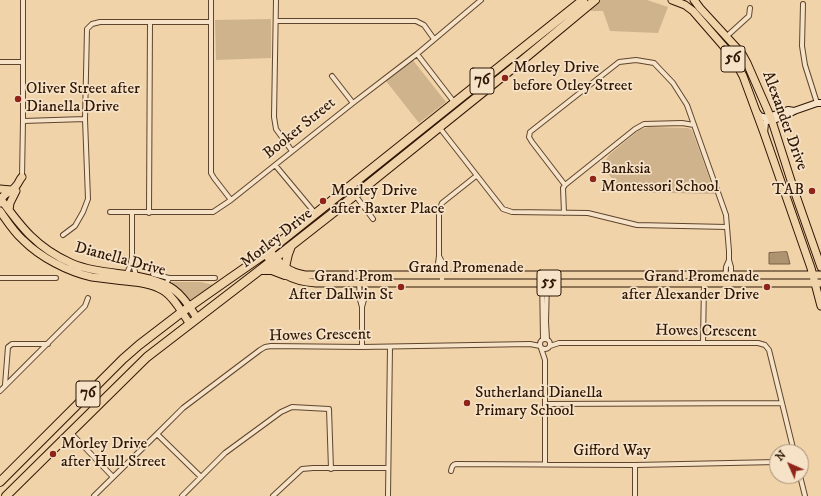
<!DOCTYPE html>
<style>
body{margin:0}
#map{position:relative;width:821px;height:496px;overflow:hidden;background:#f0d3a9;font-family:"IM FELL DW Pica",serif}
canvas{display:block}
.north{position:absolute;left:769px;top:444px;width:40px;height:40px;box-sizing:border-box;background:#f5e2c7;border:1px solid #a69079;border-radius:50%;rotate:315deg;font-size:11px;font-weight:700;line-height:16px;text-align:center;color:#2f1605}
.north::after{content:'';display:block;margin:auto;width:14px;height:18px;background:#8f2418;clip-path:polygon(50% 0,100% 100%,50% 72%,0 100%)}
</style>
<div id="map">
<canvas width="821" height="496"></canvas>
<div class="north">N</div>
</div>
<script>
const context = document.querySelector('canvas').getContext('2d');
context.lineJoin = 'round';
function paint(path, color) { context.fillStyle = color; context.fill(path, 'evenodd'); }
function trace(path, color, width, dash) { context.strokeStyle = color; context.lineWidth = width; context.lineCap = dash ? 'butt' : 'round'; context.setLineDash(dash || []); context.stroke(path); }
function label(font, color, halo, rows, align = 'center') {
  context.font = font + ' "IM FELL DW Pica",serif'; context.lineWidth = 3.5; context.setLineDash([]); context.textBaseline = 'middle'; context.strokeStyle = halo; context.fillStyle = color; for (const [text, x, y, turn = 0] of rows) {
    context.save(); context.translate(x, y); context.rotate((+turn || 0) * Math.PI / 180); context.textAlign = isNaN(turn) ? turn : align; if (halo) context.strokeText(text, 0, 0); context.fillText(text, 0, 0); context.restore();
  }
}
const green = new Path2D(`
 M599 0H647L668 7 658 33 610 31 603 11H591L589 9Z
 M271 19V58L216 60 215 20Z
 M412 59 446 102 419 123 386 81Z
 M648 127 688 128 692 130 715 194 623 192 601 165 606 160 609 155 639 130Z
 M172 282H201L214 285 190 300 172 284Z`);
const water = new Path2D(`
 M787 252 790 264H769V253Z`);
const street = new Path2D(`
 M211 0V173L214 178 231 200
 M276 0 274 117 276 129 292 151
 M803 4 802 46 805 65 817 103
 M276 21H416L424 25 434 39
 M727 36 749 16 750 8
 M417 54 454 102
 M0 62H23
 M332 76 353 103
 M23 121 85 119
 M439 127 503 209 512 212 588 213 637 225 727 227
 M275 165 315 213
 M22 177 23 121V0
 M565 185 635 129 644 124 682 123 694 125
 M355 195 373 219
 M110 212H213L231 200 353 103 417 54 481 0
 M149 213 150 22
 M564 213 563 188 565 185 532 142 529 137 530 132 619 62 636 60 654 63 673 83 687 105 726 215 729 251V260L731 267V283
 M63 235 75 226 83 212 88 199 85 119 87 29 92 24 100 22H211
 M439 256 442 262V283
 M132 259 136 276
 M153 274 169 278
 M125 275 128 271 130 266 132 257V213
 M437 276 438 263 439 256V211L442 203 476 176
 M542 276 543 339
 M0 278H56
 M359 282 360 300 362 307
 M725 283 726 267 729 260
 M165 286 169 278H215
 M540 344a5 5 0 1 1 10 0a5 5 0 1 1-10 0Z
 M547 339 546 322 547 282
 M703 343 704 283
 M550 346 559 343H758L765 345 769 350 794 452
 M362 347V307L364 300 365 282
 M541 348 545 360V464
 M5 385 8 347 12 344H48
 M0 391 85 306 88 298
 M545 404 781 403
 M70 432 113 477
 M157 434 201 477
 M451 471C452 467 452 465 456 464L635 465 777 462
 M800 476 805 496
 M94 496 157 434 183 408 260 350 265 347 271 346 362 347 530 344 540 346
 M182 496 225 453 281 412 292 407 329 409 331 469
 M273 496 302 469 313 468H388
 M388 496 390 347
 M635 496V465`);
const secondary = new Path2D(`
 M756 111 760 116 763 117 776 119 789 114 794 111 817 103H821
 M764 133 765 123 774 115 788 110 794 111`);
const primary = new Path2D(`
 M672 0 685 5 693 11 726 49 737 65 743 76 764 133 811 268 821 306
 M694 0 700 8 735 46 742 54 747 63 771 118 794 190 821 267
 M0 189 11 190
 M0 198C21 227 37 248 71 263 101 276 138 271 166 285 180 291 189 306 197 318
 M1 203C1 193 11 193 16 186 19 183 19 180 22 177
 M9 210 10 203 16 191
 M0 211C7 221 14 232 23 240 40 257 68 272 92 277 100 278 108 279 116 280 132 282 150 282 164 291 175 298 182 313 190 324
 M269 250C280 264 287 272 305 275H821
 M265 254C281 274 289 281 316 283H821`);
const highway = new Path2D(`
 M285 267 288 254 291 246
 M260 270H272L285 275
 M0 482 123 359 139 345 182 312 229 279 265 254 583 0
 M6 496 147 357 260 270 334 212 513 68 595 0`);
const markers = [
 [505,78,4,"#8f2418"],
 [18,99,4,"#8f2418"],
 [593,179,4,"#8f2418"],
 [812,191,4,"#8f2418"],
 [323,201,4,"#8f2418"],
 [401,287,4,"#8f2418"],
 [767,287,4,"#8f2418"],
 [467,403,4,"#8f2418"],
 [53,454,4,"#8f2418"]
];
const shields = [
 [733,59,24],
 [482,81,24],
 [549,283,24],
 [88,394,24]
];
const shieldNames = [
 ["56",733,59],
 ["76",482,81],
 ["55",549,283],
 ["76",88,394]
];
const poiNames = [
 ["Morley Drive",513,69],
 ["before Otley Street",513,87],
 ["Oliver Street after",26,90],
 ["Dianella Drive",26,108],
 ["Banksia",601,170],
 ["Montessori School",601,188],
 ["TAB",804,191,"right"],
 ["Morley Drive",331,192],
 ["after Baxter Place",331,210],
 ["Grand Prom",393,278,"right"],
 ["After Dallwin St",393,296,"right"],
 ["Grand Promenade",759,278,"right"],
 ["after Alexander Drive",759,296,"right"],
 ["Sutherland Dianella",475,394],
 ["Primary School",475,412],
 ["Morley Drive",61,445],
 ["after Hull Street",61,463]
];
const streetNames = [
 ["Alexander Drive",784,121,70],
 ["Booker Street",300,129,-39],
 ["Morley Drive",277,239,-38],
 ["Dianella Drive",120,260,15],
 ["Grand Promenade",466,269],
 ["Howes Crescent",706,332,1],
 ["Howes Crescent",320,336,-1],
 ["Gifford Way",612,452]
];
paint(green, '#cfb38d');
paint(water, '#ae9371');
trace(water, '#7b6146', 1);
trace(street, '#5f452e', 6);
trace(secondary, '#2f1605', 8);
trace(primary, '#2f1605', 9);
trace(highway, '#2f1605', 10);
trace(street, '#f5e2c7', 4);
trace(secondary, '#f5e2c7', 6);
trace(primary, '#f0d3a9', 7);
trace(highway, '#f0d3a9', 8);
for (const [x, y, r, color] of markers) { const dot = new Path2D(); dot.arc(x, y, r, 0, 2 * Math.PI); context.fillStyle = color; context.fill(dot); trace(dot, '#f5e2c7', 1.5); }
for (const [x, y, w] of shields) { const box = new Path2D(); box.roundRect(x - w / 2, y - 13, w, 26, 3); context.fillStyle = '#f5e2c7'; context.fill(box); trace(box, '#2f1605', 1); }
label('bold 15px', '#2f1605', null, shieldNames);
label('16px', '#2f1605', '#f5e2c7', poiNames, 'left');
label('16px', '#2f1605', '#f5e2c7', streetNames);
</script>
